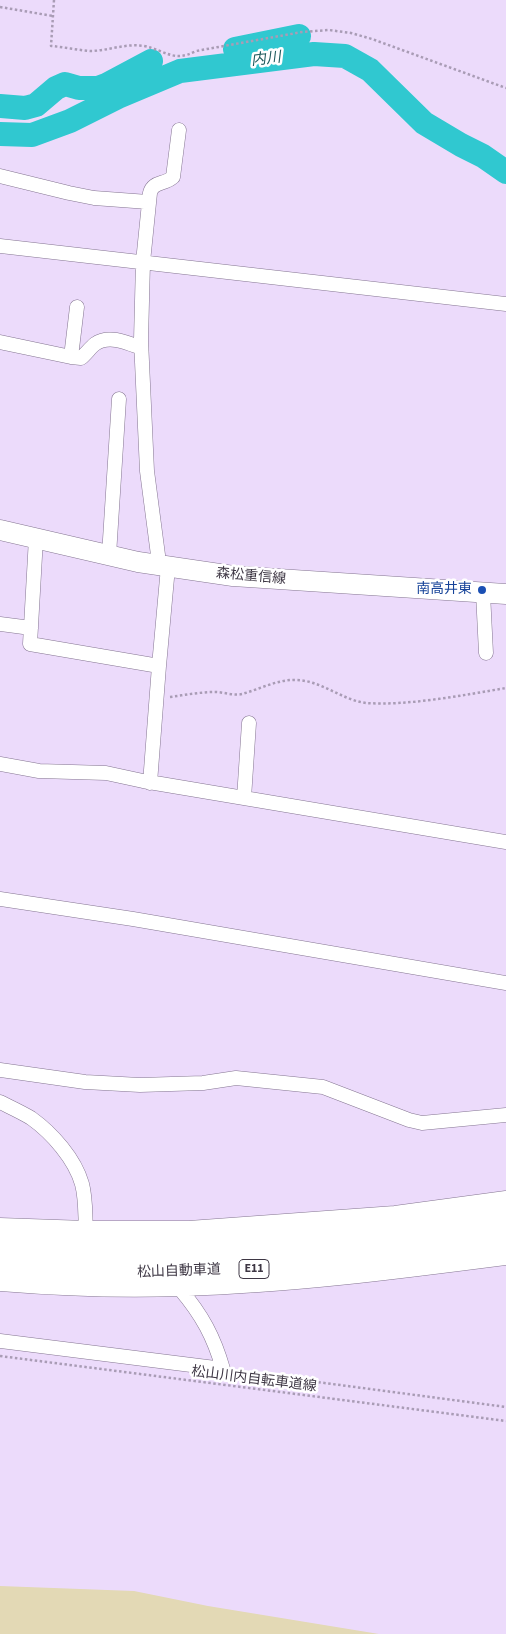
<!DOCTYPE html>
<meta charset="utf-8">
<style>
body{margin:0}
canvas{display:block;background:#ecdbfb}
</style>
<canvas width="506" height="1634"></canvas>
<script>
const context = document.querySelector('canvas').getContext('2d');
context.lineJoin = 'round';
function paint(path, color) { context.fillStyle = color; context.fill(path, 'evenodd'); }
function trace(path, color, width, dash) { context.strokeStyle = color; context.lineWidth = width; context.lineCap = dash ? 'butt' : 'round'; context.setLineDash(dash || []); context.stroke(path); }
function label(font, color, halo, rows, align = 'center') {
  context.font = font + ' "Source Sans 3","Noto Sans JP",sans-serif'; context.lineWidth = 5; context.setLineDash([]); context.textBaseline = 'middle'; context.strokeStyle = halo; context.fillStyle = color; for (const [text, x, y, turn = 0] of rows) {
    context.save(); context.translate(x, y); context.rotate((+turn || 0) * Math.PI / 180); context.textAlign = isNaN(turn) ? turn : align; if (halo) context.strokeText(text, 0, 0); context.fillText(text, 0, 0); context.restore();
  }
}
const sand = new Path2D(`
 M0 1586 134 1591 208 1606 379 1634H0Z`);
const river = new Path2D(`
 M235 49 299 36
 M0 106 25 108 36 105 56 88 65 84 79 88H98L106 85 151 61
 M0 134 32 135 70 121 118 97 180 71 314 54 345 56 370 70 424 123 461 145 483 156 506 172`);
const path = new Path2D(`
 M54 0 51 46C64 47 77 50 90 51 108 51 125 43 144 46 165 50 173 63 196 51L302 32 329 30 351 33 372 39 506 88
 M0 7 53 16
 M170 697C185 695 200 692 215 692 224 692 233 696 242 694 260 689 278 679 297 680 322 681 342 700 366 703 408 706 464 695 506 688
 M0 1356 506 1421
 M234 1371 506 1407`);
const minor = new Path2D(`
 M0 176 69 193 94 198 148 202
 M0 246 506 304
 M0 342 71 357 81 358C86 354 90 348 95 344 109 334 128 343 141 348
 M71 357 77 307
 M36 538 30 644 159 666 168 567
 M109 555 119 399
 M157 565 158 555 147 471 141 340 143 262 150 193C153 181 164 185 173 177L179 130
 M483 593 486 653
 M0 624 31 628
 M0 764 39 771 106 773 143 781 506 842
 M150 783 159 666
 M244 798 249 723
 M0 899 133 919 506 983
 M0 1070 85 1082 140 1085 203 1083 236 1078 323 1087 409 1120 422 1123 506 1115
 M0 1102C10 1107 21 1112 31 1118 52 1133 75 1159 82 1184 86 1199 85 1215 86 1230
 M0 1284C60 1289 121 1291 182 1289 290 1286 398 1272 506 1258
 M0 1341 223 1369C214 1337 202 1315 180 1289`);
const tertiary = new Path2D(`
 M0 1227 86 1230H189L395 1215 506 1200`);
const secondary = new Path2D(`
 M0 530 138 562 233 576 506 594`);
const motorway = new Path2D(`
 M0 1247C55 1249 111 1252 167 1250 280 1245 393 1232 506 1217
 M0 1269C55 1272 111 1275 167 1274 280 1272 394 1257 506 1241`);
const markers = [
 [482,590,5,"#1a4fb4"]
];
const shields = [
 [254,1269,30]
];
const shieldNames = [
 ["E11",254,1269]
];
const streetNames = [
 ["森松重信線",251,577,5],
 ["松山自動車道",179,1272,-2],
 ["松山川内自転車道線",254,1380,7]
];
const transitNames = [
 ["南高井東",472,590]
];
const waterNames = [
 ["内川",266,60,-7]
];
paint(sand, '#e3d9b5');
trace(river, '#30c8d0', 24);
trace(minor, '#847591', 15);
trace(tertiary, '#847591', 19);
trace(secondary, '#847591', 21);
trace(motorway, '#847591', 28);
trace(path, '#a99cb5', 2.5, [2.5, 2.5]);
trace(minor, '#fff', 14);
trace(tertiary, '#fff', 18);
trace(secondary, '#fff', 20);
trace(motorway, '#fff', 26);
for (const [x, y, r, color] of markers) { const dot = new Path2D(); dot.arc(x, y, r, 0, 2 * Math.PI); context.fillStyle = color; context.fill(dot); trace(dot, '#fff', 2); }
for (const [x, y, w] of shields) { const box = new Path2D(); box.roundRect(x - w / 2, y - 9.5, w, 19, 4); context.fillStyle = '#fff'; context.fill(box); trace(box, '#3e3744', 1); }
label('bold 12px', '#3e3744', null, shieldNames);
label('14px', '#3e3744', '#fff', streetNames);
label('14px', '#164399', '#fff', transitNames, 'right');
label('italic 15px', '#215c5f', '#fff', waterNames);
</script>
